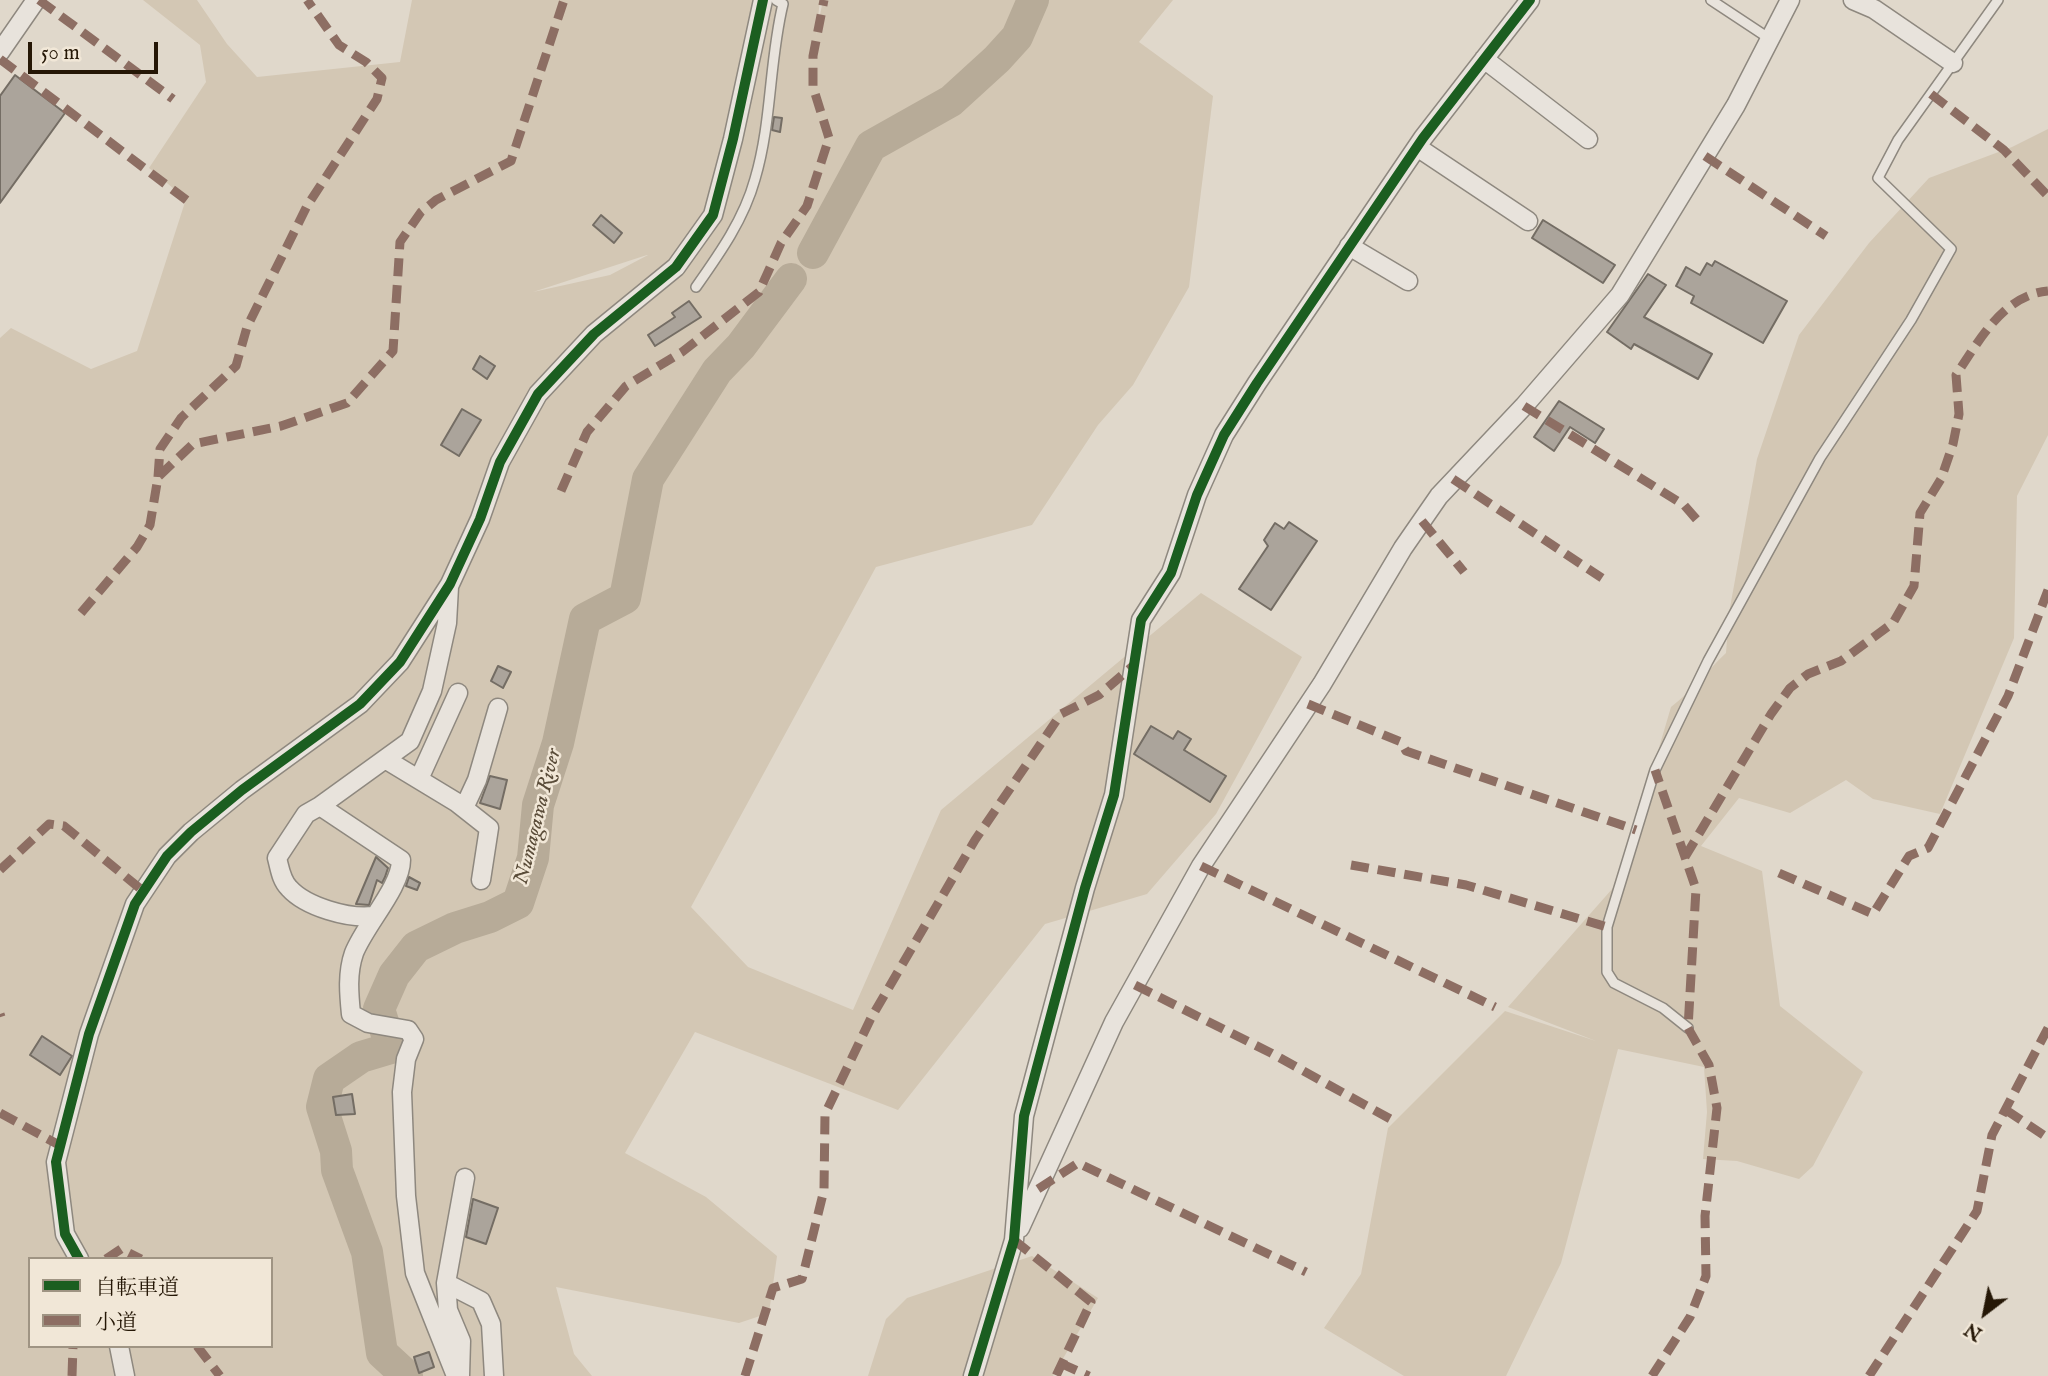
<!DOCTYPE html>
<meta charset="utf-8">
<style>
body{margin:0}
#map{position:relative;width:2048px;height:1376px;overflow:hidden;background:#e0d8cb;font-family:"IM FELL English","Noto Serif JP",serif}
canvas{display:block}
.legend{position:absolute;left:28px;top:1257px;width:245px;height:91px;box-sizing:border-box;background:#f1e7d7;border:2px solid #9f9483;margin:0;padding:9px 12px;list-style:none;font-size:21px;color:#251706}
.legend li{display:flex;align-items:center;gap:14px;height:35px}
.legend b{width:35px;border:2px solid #9f9483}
.north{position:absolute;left:1950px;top:1278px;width:70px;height:70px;-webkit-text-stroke:5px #f1e7d7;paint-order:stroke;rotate:212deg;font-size:19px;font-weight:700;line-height:28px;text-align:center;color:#251706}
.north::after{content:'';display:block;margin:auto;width:24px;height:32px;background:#251706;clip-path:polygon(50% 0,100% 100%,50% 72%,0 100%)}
.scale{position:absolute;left:28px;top:42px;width:130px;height:32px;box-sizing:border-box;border:4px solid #251706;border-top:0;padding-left:9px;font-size:21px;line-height:24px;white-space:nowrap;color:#251706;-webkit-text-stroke:5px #f1e7d7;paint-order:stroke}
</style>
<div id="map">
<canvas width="2048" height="1376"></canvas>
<ul class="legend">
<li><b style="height:9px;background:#1b5e20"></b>自転車道</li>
<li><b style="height:9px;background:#8d6e63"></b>小道</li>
</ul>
<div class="north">N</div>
<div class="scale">50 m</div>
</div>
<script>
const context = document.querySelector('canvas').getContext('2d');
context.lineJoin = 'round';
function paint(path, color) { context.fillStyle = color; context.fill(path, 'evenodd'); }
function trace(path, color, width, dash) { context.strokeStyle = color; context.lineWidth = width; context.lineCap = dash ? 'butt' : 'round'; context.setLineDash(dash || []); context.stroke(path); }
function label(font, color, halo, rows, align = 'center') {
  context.font = font + ' "IM FELL English",serif'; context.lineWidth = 5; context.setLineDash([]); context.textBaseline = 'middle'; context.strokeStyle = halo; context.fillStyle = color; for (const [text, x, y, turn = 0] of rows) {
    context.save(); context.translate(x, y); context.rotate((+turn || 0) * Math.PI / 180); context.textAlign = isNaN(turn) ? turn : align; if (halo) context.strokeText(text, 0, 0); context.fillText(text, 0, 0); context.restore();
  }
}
const green = new Path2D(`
 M143 0H197L227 44 257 77 400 62 412 0H820L816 35 823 0H1173L1139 42 1213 96 1189 287 1133 385 1098 425 1032 525 876 567 691 907 748 967 853 1010 941 810 1201 593 1302 657 1216 814 1147 894 1045 924 898 1110 695 1032 625 1153 706 1197 777 1256 769 1313 739 1323 556 1287 574 1354 592 1376H0V338L11 328 91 369 137 351 186 199 149 168 206 82 200 45ZM648 255 610 275 533 292 647 255ZM30 1259H271V1346H30Z
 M2048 129V435L2017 496 2014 638 1940 814 1873 799 1846 780 1790 813 1739 798 1701 846 1762 871 1780 1006 1863 1072 1813 1166 1799 1179 1737 1161 1703 1159 1707 1112 1704 1067 1618 1049 1561 1263 1506 1376H1404L1324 1328 1361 1274 1388 1128 1505 1011 1596 1041 1508 1007 1620 880 1671 707C1692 691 1706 672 1726 653L1729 613 1757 459 1799 335 1869 243 1929 178 2012 147Z
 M1032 1256 1098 1298 1053 1376H868L886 1319 907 1298Z`);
const river = new Path2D(`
 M813 253 871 146 951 101 997 59 1017 37 1033 0
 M407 1376 382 1353 367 1252 337 1170 336 1151 322 1107 329 1079 361 1057 391 1048 379 1009 394 975 416 947 455 928 490 917 518 903 533 858 538 805 558 743 585 619 625 598 648 479 717 371 741 346 791 279`);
const building = new Path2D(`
 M15 75 65 113 0 203V96Z
 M774 117 782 118 780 132 772 130Z
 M601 215 622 233 614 243 593 225Z
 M1543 220 1615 265 1603 283 1532 238Z
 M1715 261 1787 301 1763 343 1691 303 1694 296 1676 286 1686 267 1700 275 1707 263 1712 266Z
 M1648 274 1666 285 1644 317 1712 354 1698 379 1634 344 1631 349 1607 332Z
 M689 301 701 317 655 346 648 335 675 317 672 313Z
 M480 356 495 366 487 379 473 369Z
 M1559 401 1604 429 1595 443 1570 427 1554 451 1534 437Z
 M462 409 481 420 459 456 441 445Z
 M1289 522 1317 541 1271 610 1239 589 1268 546 1264 540 1275 523 1284 529Z
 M498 666 511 672 503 688 491 681Z
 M1151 726 1173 739 1178 731 1191 739 1184 750 1226 776 1210 802 1134 754Z
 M490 776 507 780 500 809 480 803Z
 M376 857 388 868 385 877 382 883 377 880 369 905 356 904Z
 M409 877 420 883 417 890 406 886Z
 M42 1036 72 1056 60 1075 30 1055Z
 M352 1094 355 1114 336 1115 333 1097Z
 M473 1199 498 1208 486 1244 466 1237Z
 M429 1352 434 1367 419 1373 414 1357Z`);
const lane = new Path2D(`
 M1711 0 1770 39
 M696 287C720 253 744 219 755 179 772 122 769 61 783 4L776 0
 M1688 1028 1663 1008 1614 983 1607 972V927L1655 770 1708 661 1820 458 1911 320 1951 249 1878 178 1898 140 1998 0`);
const street = new Path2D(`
 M1853 0 1874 9 1953 63
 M0 52 36 0
 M1484 59 1588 139
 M1417 147 1528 221
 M1349 246 1408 281
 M449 587 447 623 432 691 410 741 320 806 401 860C401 887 365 925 354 953 347 973 349 994 351 1014L368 1023 408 1030 414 1039 406 1059 402 1092 406 1196 415 1273 456 1376
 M385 759 456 802 489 828 481 880
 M419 779 458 693
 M320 806 306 814 277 858C280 869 281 880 289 888 306 907 349 919 373 916
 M464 808 477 780 498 708
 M465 1178 446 1283 481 1301 491 1324 494 1376
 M1020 1228 1114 1022 1201 866 1322 684 1403 548 1439 496 1524 406 1620 295 1736 105 1790 0
 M79 1259 65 1234 56 1162 89 1034 135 904 167 856 191 832 242 790 360 704 400 662 450 584 480 519 500 462 538 394 594 334 676 267 713 215 733 139 763 0
 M446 1283 448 1310 461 1341 460 1376
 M119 1346 125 1376
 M973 1376 1014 1240 1024 1116 1085 888 1114 795 1141 620 1171 573 1197 495 1224 435 1257 383 1423 138 1530 0`);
const quiet = new Path2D(`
 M39 0 173 99
 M0 59 193 205
 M1931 94 2004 150 2048 196
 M1705 156 1826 236
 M1524 406 1684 505 1698 521
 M158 477 160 449 181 418 236 366 247 327 307 206 377 99 382 78 366 62 339 45 307 0
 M1453 479 1602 578
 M561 491 587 432 626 386 682 352 759 292 781 243 807 206 829 138 813 87V56L824 0
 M1422 521 1464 572
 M81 613 137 547 150 525 158 477 193 444 281 426 347 403 393 351 400 242 421 212 436 200 511 161 564 0
 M1308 704 1401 742 1406 751 1636 830
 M1685 857 1771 714 1790 688 1808 674 1841 661 1893 623 1914 586 1920 513 1941 479 1953 444 1959 414 1956 375C1979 341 2003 295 2048 291
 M1351 865 1466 885 1607 927
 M1201 866 1495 1007
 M0 870 49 824 64 826 143 891
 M1779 873 1873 914 1909 856 1928 848 2008 696 2048 590
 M1135 985 1271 1053 1394 1121
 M0 1014 1 1017
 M2006 1110 2048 1138
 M0 1113 61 1146
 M1038 1189 1078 1163 1306 1272
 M1014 1240 1091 1302 1056 1376
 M106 1259 121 1249 141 1259
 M197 1346 220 1376
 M1060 1363 1089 1376
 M72 1376 73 1346
 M745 1376 773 1288 802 1279 824 1190 825 1114 871 1018 975 840 1061 714 1099 695 1134 665
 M1652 1376 1690 1317 1706 1276 1705 1216 1717 1108 1709 1065 1688 1028 1696 889 1655 770
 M1869 1376 1977 1211 1992 1135 2048 1028`);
const cycleway = new Path2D(`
 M79 1259 65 1234 56 1162 89 1034 135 904 167 856 191 832 242 790 360 704 400 662 450 584 480 519 500 462 538 394 594 334 676 267 713 215 733 139 763 0
 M973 1376 1014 1240 1024 1116 1085 888 1114 795 1141 620 1171 573 1197 495 1224 435 1257 383 1423 138 1530 0`);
const waterNames = [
 ["Numagawa River",539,817,-76]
];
paint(green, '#d3c7b4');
trace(river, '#b7ab98', 32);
paint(building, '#aba49b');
trace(building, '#746d64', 2);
trace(lane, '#8e887f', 12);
trace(street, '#8e887f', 21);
trace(lane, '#e8e3dc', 9);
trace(street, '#e8e3dc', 18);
trace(quiet, '#8d6e63', 9, [18, 9]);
trace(cycleway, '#1b5e20', 10);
label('italic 21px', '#594b38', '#f1e7d7', waterNames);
</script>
